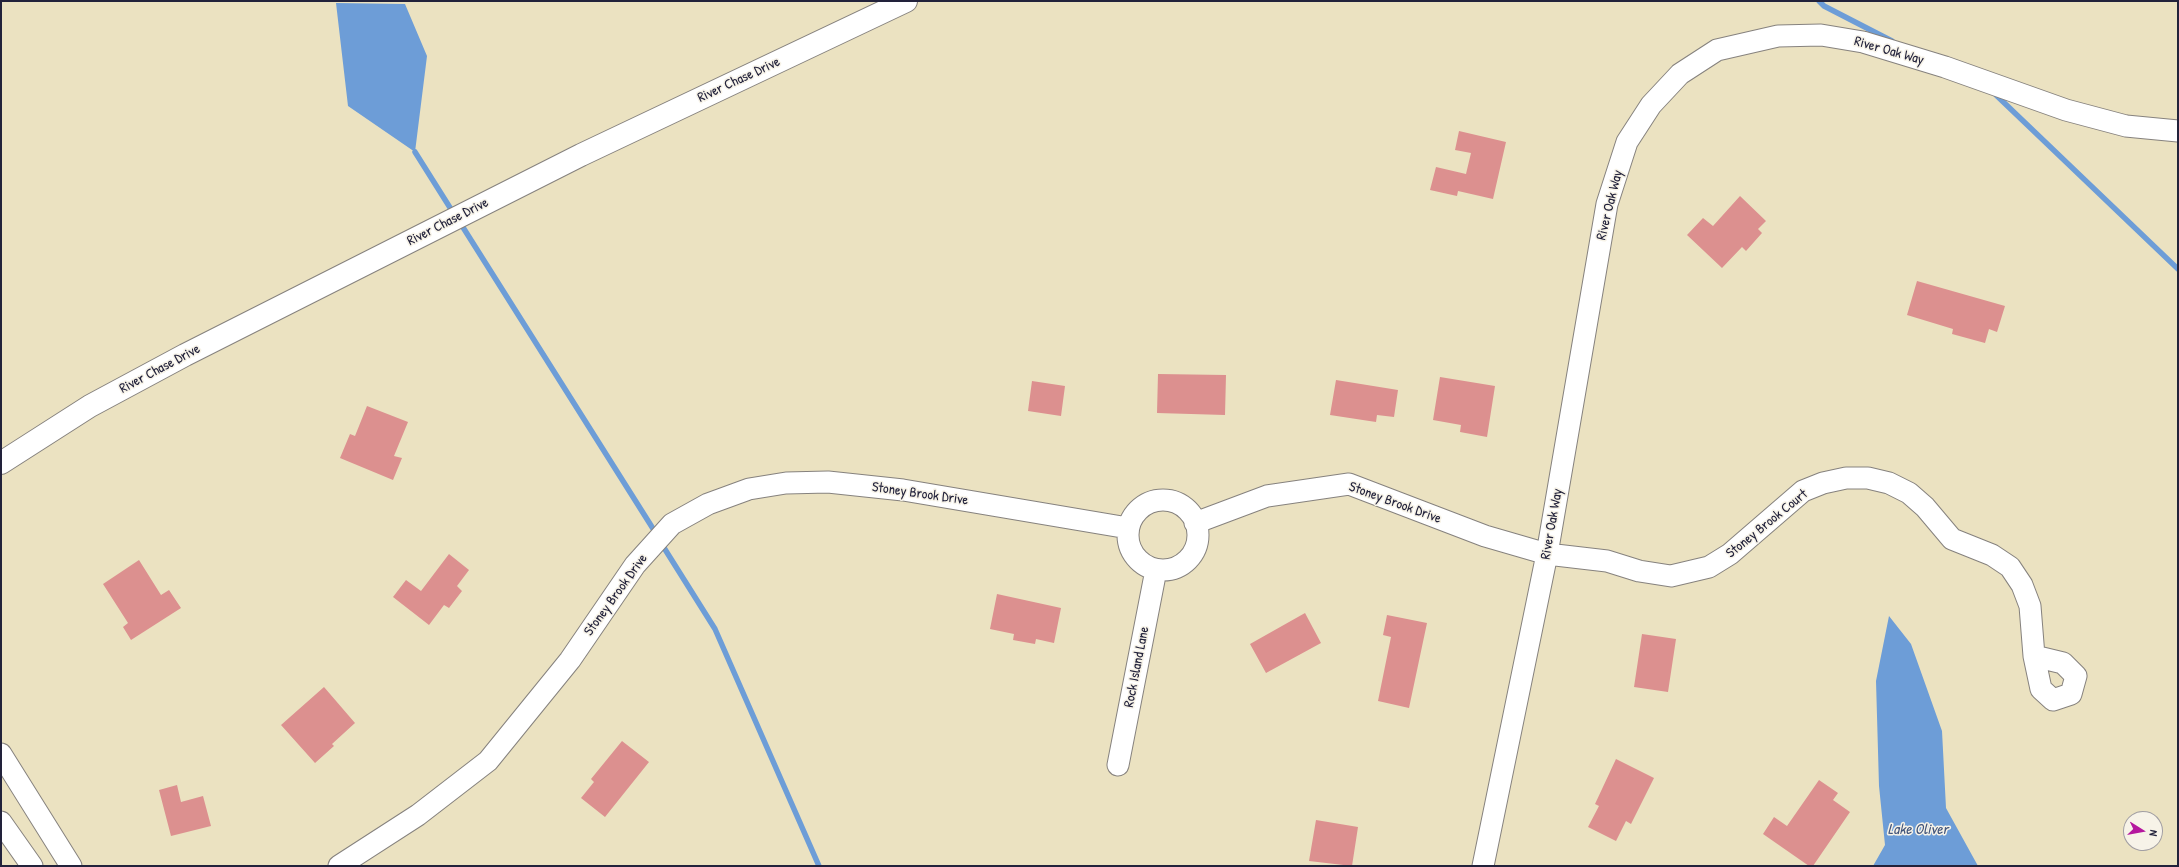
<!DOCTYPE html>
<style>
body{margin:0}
#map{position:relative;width:2179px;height:867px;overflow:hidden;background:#ebe2c1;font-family:"Patrick Hand",sans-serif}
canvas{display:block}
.frame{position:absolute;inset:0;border:2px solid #22223b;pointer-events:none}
.north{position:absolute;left:2123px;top:811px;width:40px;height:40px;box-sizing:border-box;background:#f7f3e8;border:1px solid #a29fa3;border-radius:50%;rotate:101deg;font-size:11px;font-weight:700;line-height:16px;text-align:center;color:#22223b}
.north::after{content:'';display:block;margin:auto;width:14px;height:18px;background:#b5179e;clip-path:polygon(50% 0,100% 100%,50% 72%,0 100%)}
</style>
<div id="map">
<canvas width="2179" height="867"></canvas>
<div class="frame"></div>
<div class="north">N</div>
</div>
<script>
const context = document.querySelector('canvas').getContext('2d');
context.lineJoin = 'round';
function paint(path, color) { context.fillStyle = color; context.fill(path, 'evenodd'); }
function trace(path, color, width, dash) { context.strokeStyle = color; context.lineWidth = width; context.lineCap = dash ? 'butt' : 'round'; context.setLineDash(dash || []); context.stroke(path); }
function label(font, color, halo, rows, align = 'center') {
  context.font = font + ' "Patrick Hand",sans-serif'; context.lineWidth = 3; context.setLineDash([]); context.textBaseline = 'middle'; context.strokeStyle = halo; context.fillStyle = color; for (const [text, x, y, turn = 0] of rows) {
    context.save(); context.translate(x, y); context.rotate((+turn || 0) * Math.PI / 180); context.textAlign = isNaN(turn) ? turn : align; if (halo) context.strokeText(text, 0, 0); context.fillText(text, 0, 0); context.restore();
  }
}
const water = new Path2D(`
 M336 3 405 4 427 56 415 152 348 106Z
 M1889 616 1911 644 1942 731 1946 808 1978 866H1873L1885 845 1879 786 1876 681Z`);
const stream = new Path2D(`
 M1819 1 1824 6 1892 41
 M1996 95 2178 269
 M415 152 454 214
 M459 221 657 535
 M661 543 715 629 819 866`);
const building = new Path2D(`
 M1459 131 1506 142 1493 199 1458 191 1457 196 1430 190 1436 167 1466 174 1471 153 1455 150Z
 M1740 196 1766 221 1758 229 1762 233 1746 251 1742 247 1722 268 1687 235 1703 218 1713 226Z
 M1917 281 2005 306 1997 332 1989 329 1985 343 1952 334 1953 329 1907 315Z
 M1158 374 1226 375 1225 415 1157 413Z
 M1440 377 1495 386 1487 437 1460 432 1461 425 1433 420Z
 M1336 380 1398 390 1394 417 1377 415 1376 422 1330 415Z
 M1032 381 1065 386 1061 416 1028 411Z
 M367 406 408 422 394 456 402 458 393 480 340 458 350 434 355 436Z
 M449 554 469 570 457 586 462 591 449 608 444 605 429 625 393 597 406 580 421 591Z
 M139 560 161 595 169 590 181 608 131 640 123 627 128 623 103 584Z
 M997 594 1061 608 1054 643 1036 639 1035 644 1013 640 1014 634 990 629Z
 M1305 613 1321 643 1266 673 1250 644Z
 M1387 615 1427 623 1409 708 1378 701 1391 637 1383 635Z
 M1642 634 1676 639 1668 692 1634 687Z
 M324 687 355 723 332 744 334 746 315 763 281 725Z
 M622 741 649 762 605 817 581 798 594 782 591 779Z
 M1616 759 1654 778 1631 824 1626 821 1616 841 1588 827 1599 806 1595 804Z
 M1819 780 1838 793 1833 800 1850 812 1813 866H1809L1763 834 1774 817 1787 826Z
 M177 785 181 802 203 796 211 826 171 836 159 790Z
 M1316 820 1358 827 1352 866 1309 861Z`);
const minor = new Path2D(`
 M1128 535a35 35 0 1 1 70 0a35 35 0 1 1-70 0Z
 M1195 523 1267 496 1349 484 1485 536 1547 554 1607 561 1639 571 1671 576 1709 567 1730 554 1803 491 1823 483 1846 478H1868L1889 483 1909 493 1925 507 1952 539 1992 555 2010 567 2022 585 2030 606 2034 656 2041 689 2053 700 2071 694 2076 676 2063 663 2034 656
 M1 754 71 866
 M1118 765 1156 570
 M1 822 32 866
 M339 866 418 815 488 761 570 660 635 565 672 524 708 504 749 489 786 483 828 482 903 490 1128 528
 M1483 866 1547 554 1607 204 1627 142 1651 105 1680 74 1717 50 1778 36 1821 35 1863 42 1945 67 2066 110 2126 126 2178 131`);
const tertiary = new Path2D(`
 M1 463 90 406 185 355 581 155 906 1`);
const streetNames = [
 ["River Oak Way",1889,51,16],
 ["River Chase Drive",739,80,-25],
 ["River Oak Way",1610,205,-76],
 ["River Chase Drive",448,222,-27],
 ["River Chase Drive",160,369,-28],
 ["Stoney Brook Drive",920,494,8],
 ["Stoney Brook Drive",1395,503,20],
 ["River Oak Way",1552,524,-80],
 ["Stoney Brook Court",1767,524,-39],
 ["Stoney Brook Drive",616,595,-54],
 ["Rock Island Lane",1137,667,-79]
];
const waterNames = [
 ["Lake Oliver",1918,830]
];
paint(water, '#6d9dd7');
trace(stream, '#6d9dd7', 5.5);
paint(building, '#dc908f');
trace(minor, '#86827e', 23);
trace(tertiary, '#86827e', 24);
trace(minor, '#fff', 21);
trace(tertiary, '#fff', 22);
label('14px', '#22223b', '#f7f3e8', streetNames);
label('italic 15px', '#405379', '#f7f3e8', waterNames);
</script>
